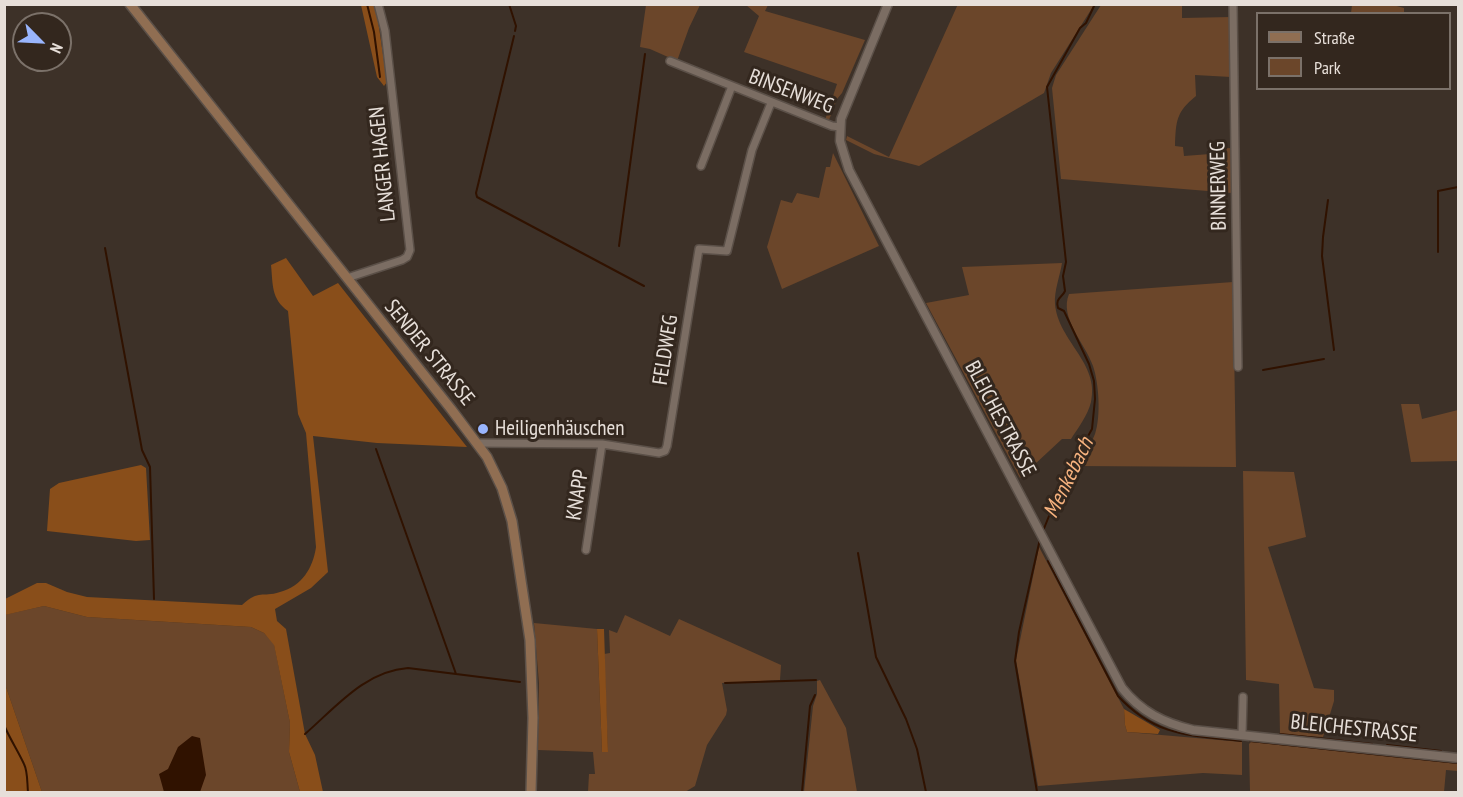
<!DOCTYPE html>
<meta charset="utf-8">
<style>
body{margin:0}
#map{position:relative;width:1463px;height:797px;overflow:hidden;background:#3d3128;font-family:"PT Sans Narrow",sans-serif}
canvas{display:block}
.frame{position:absolute;inset:0;border:6px solid #e7dfd9;pointer-events:none}
.legend{position:absolute;left:1256px;top:12px;width:195px;height:78px;box-sizing:border-box;background:#33271e;border:2px solid #7b7169;margin:0;padding:8px 10px;list-style:none;font-size:18px;color:#e7dfd9}
.legend li{display:flex;align-items:center;gap:12px;height:30px}
.legend b{width:30px;border:2px solid #7b7169}
.north{position:absolute;left:12px;top:12px;width:60px;height:60px;box-sizing:border-box;background:#33271e;border:2px solid #7b7169;border-radius:50%;rotate:114deg;font-size:16px;font-weight:700;line-height:24px;text-align:center;color:#e7dfd9}
.north::after{content:'';display:block;margin:auto;width:21px;height:27px;background:#99b5fd;clip-path:polygon(50% 0,100% 100%,50% 72%,0 100%)}
</style>
<div id="map">
<canvas width="1463" height="797"></canvas>
<div class="frame"></div>
<ul class="legend">
<li><b style="height:8px;background:#906e52"></b>Straße</li>
<li><b style="height:16px;background:#6b462a"></b>Park</li>
</ul>
<div class="north">N</div>
</div>
<script>
const context = document.querySelector('canvas').getContext('2d');
context.lineJoin = 'round';
function paint(path, color) { context.fillStyle = color; context.fill(path, 'evenodd'); }
function trace(path, color, width, dash) { context.strokeStyle = color; context.lineWidth = width; context.lineCap = dash ? 'butt' : 'round'; context.setLineDash(dash || []); context.stroke(path); }
function label(font, color, halo, rows, align = 'center') {
  context.font = font + ' "PT Sans Narrow",sans-serif'; context.lineWidth = 6; context.setLineDash([]); context.textBaseline = 'middle'; context.strokeStyle = halo; context.fillStyle = color; for (const [text, x, y, turn = 0] of rows) {
    context.save(); context.translate(x, y); context.rotate((+turn || 0) * Math.PI / 180); context.textAlign = isNaN(turn) ? turn : align; if (halo) context.strokeText(text, 0, 0); context.fillText(text, 0, 0); context.restore();
  }
}
const green = new Path2D(`
 M958 4 1094 5 1051 73 1044 93 919 166 874 154 846 140 847 136 889 157Z
 M646 5H700L689 28 677 61 650 49 640 47Z
 M746 5H768L765 11 865 40 842 93 837 99 829 120H825L837 84 744 52 759 16Z
 M1101 5H1182V18L1231 17V77L1195 75 1196 96C1176 112 1176 121 1175 146L1183 147 1184 156 1210 154V149L1231 148 1232 193 1061 179 1052 88 1056 75Z
 M1352 5H1393L1404 8V13H1351Z
 M833 153 879 246 782 289 767 247 781 200 792 203 797 193 819 198 826 167H830Z
 M1062 263C1060 276 1054 291 1055 304 1058 341 1100 363 1091 402 1088 415 1078 428 1071 439H1062L1020 478 926 303 969 295 962 267Z
 M1233 282 1236 467 1076 466C1082 456 1091 445 1095 434 1101 417 1099 383 1093 366 1085 343 1059 318 1069 294Z
 M1401 404H1419L1422 419 1458 410V461L1411 462Z
 M1243 471 1294 472 1306 537 1268 547 1314 688 1334 690V701L1323 737 1280 734 1279 684 1246 680Z
 M1039 547 1124 709 1125 725 1127 732 1242 742V775L1203 773 1038 786 1016 660Z
 M44 606 87 617 251 627 264 633 274 644 290 723 289 752 300 792H42L5 684 4 615Z
 M625 615 670 636 679 619 781 665 780 680 722 683 727 710 726 715 707 745 695 786 685 792H588L589 774H595L593 752 538 750 539 683 534 623 597 629 602 752H608L604 654 610 653 609 630 617 633Z
 M820 680 846 728 857 792H804L813 706 817 694V681Z
 M1251 742 1458 764V771L1446 770 1444 792H1250L1249 744Z`);
const forest = new Path2D(`
 M361 5H375L376 7 387 82 384 86 377 77Z
 M286 258 313 296 338 283 467 447 377 443 313 436 328 572 311 588 275 609 277 621 286 629 305 734 315 755 323 792H300L289 752 290 723 274 645 264 633 251 627 87 617 44 606 5 615V599L37 583H46L67 592 87 597 242 605C260 589 261 598 280 592 302 586 313 568 316 547L306 433 298 414 288 311C271 299 273 284 271 265Z
 M141 465 146 468 150 540 136 541 47 531 50 489 59 483Z
 M597 629H604L608 752H602Z
 M4 684H5L42 792H5Z
 M1124 709 1160 730 1158 734 1127 732 1125 725Z`);
const water = new Path2D(`
 M192 736 200 738 206 775 200 792H164L159 774 168 769 178 747Z`);
const stream = new Path2D(`
 M367 4 374 32 380 77
 M509 4 516 26 515 31
 M514 36 476 193 477 197 644 286
 M1328 200 1323 237 1322 256 1334 350
 M619 246 645 54
 M105 248 142 450 150 467 154 599
 M1438 252V191L1458 187
 M1263 370 1324 359
 M376 449 456 674
 M1043 531 1063 481 1092 429 1095 399 1094 381 1089 364 1064 311 1058 308C1055 298 1062 298 1065 291L1063 276 1066 262 1047 87 1080 28 1086 23 1095 4
 M858 553 876 657 906 719 917 749 926 792
 M1048 561 1118 696C1156 737 1189 735 1241 741
 M725 683 816 680
 M4 725C10 739 18 751 24 764 28 772 27 783 28 792
 M305 734C336 707 365 671 408 668L520 682
 M1280 734 1372 744
 M1250 741 1458 763
 M1387 745 1441 751
 M802 792 810 706 815 695
 M1037 792 1015 661 1019 632 1040 539`);
const minor = new Path2D(`
 M1233 4 1238 367
 M670 61 832 126 840 127
 M701 166 732 86
 M347 278 402 260 407 257 410 250 385 31 378 4
 M478 443 602 444 659 453 665 451 667 446 699 249 727 251 752 150 771 103
 M586 550 602 444
 M1242 735 1243 697`);
const tertiary = new Path2D(`
 M888 4 841 119 840 141 849 170 1122 688C1141 712 1164 723 1193 730L1458 758`);
const secondary = new Path2D(`
 M130 4 451 409 487 457 502 488 512 521 530 640 533 718 531 792`);
const markers = [
 [483,429,6,"#99b5fd"]
];
const streetNames = [
 ["BINSENWEG",791,92,21],
 ["LANGER HAGEN",383,164,-96],
 ["BINNERWEG",1219,186,-91],
 ["FELDWEG",666,350,-81],
 ["SENDER STRASSE",429,353,51],
 ["BLEICHESTRASSE",1000,419,62],
 ["KNAPP",578,495,-81],
 ["BLEICHESTRASSE",1354,729,6]
];
const poiNames = [
 ["Heiligenhäuschen",495,429]
];
const waterNames = [
 ["Menkebach",1069,478,-64]
];
paint(green, '#6b462a');
paint(forest, '#894e1a');
paint(water, '#301200');
trace(stream, '#301200', 2);
trace(minor, '#5b5048', 10);
trace(tertiary, '#5b5048', 11);
trace(secondary, '#5b5048', 12);
trace(minor, '#7b6d63', 7);
trace(tertiary, '#7b6d63', 8);
trace(secondary, '#906e52', 9);
for (const [x, y, r, color] of markers) { const dot = new Path2D(); dot.arc(x, y, r, 0, 2 * Math.PI); context.fillStyle = color; context.fill(dot); trace(dot, '#33271e', 2); }
label('21px', '#e7dfd9', '#33271e', streetNames);
label('21px', '#e7dfd9', '#33271e', poiNames, 'left');
label('italic 22px', '#f7b27e', '#33271e', waterNames);
</script>
